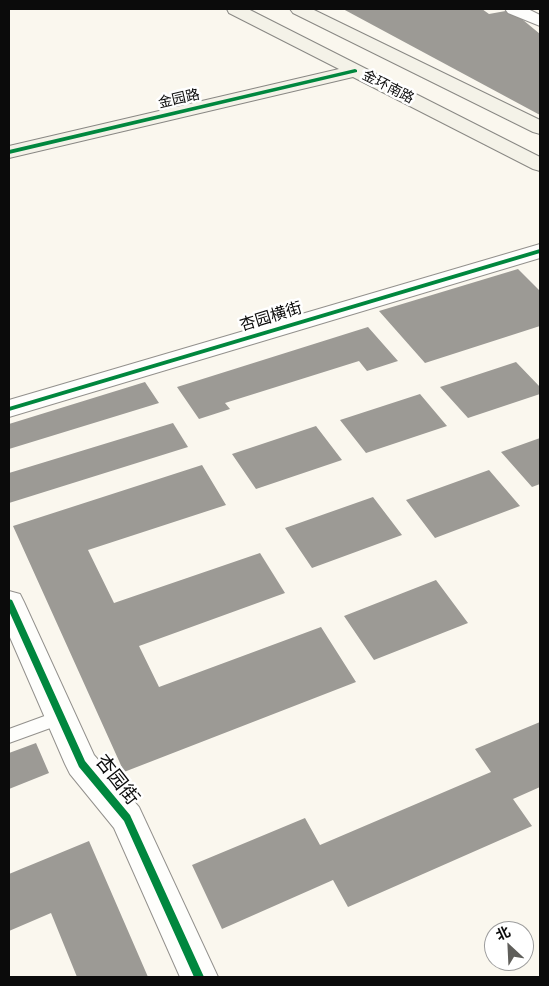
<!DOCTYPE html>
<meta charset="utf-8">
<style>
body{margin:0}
#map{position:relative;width:549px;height:986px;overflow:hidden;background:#faf7ee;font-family:"Roboto Serif","Noto Sans SC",serif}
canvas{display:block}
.frame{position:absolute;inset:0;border:10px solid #0b0b0b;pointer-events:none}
.north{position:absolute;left:484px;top:921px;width:50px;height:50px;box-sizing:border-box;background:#fff;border:1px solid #9d9d9d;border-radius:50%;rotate:335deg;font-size:14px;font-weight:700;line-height:20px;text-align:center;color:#0b0b0b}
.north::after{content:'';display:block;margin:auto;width:18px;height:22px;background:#5f5e5a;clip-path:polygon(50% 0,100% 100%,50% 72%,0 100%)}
</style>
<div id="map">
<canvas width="549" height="986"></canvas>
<div class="frame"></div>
<div class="north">北</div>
</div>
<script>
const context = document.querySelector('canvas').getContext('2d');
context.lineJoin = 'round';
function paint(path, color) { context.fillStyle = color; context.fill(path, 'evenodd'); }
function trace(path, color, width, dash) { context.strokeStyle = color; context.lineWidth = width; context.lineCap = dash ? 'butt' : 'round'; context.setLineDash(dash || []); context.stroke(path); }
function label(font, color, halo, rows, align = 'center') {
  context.font = font + ' "Roboto Serif","Noto Sans SC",serif'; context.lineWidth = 5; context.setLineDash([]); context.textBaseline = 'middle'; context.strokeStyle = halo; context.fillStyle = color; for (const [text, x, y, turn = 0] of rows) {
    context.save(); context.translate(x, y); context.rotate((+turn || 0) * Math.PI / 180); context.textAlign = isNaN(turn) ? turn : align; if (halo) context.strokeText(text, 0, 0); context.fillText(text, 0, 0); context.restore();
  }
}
const building = new Path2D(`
 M343 9H482L489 14 511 10 540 34V115Z
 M518 269 540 291V326L425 363 379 311Z
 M368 327 398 361 367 371 359 361 225 403 230 409 199 419 177 387Z
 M516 362 540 387V394L468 418 440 387Z
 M145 382 159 403 9 449V424Z
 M420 394 447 426 366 453 340 420Z
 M173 423 188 447 9 503V473Z
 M316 426 342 460 256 489 232 454Z
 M540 438V484L532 487 501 452Z
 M202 465 226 505 88 550 114 603 260 553 285 593 139 646 159 687 321 627 356 682 124 772 13 526Z
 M489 470 520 506 435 538 406 500Z
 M373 497 402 535 312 568 285 528Z
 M436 580 468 623 374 660 344 616Z
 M540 722V787L513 799 532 826 348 907 333 880 222 929 192 865 305 818 320 845 491 772 475 749Z
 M36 743 49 773 9 789V753Z
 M89 841 148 977H77L51 913 9 931V874Z`);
const lane = new Path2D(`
 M61 710 67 712 69 717 67 722 9 743V729Z`);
const street = new Path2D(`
 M505 9H528L540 15V26L508 13Z
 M540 244V258L9 417V400Z
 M9 591 20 594 24 602 94 755 139 807 218 977H180L114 828 70 774 65 764 9 635Z`);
const secondary = new Path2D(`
 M227 9H248L540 157V171L533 169 353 77 9 158V146L339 69 229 13Z
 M290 9H312L540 120V134L533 132 293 13Z`);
const cycleway = new Path2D(`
 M355 69 357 70V72L9 154V150Z
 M540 249V253L9 411V407Z
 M9 599 12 600 13 602 85 761 130 815 204 977H194L124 821 79 767 9 611Z`);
const farStreetnames = [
 ["金环南路",388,87,27],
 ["金园路",179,99,-13]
];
const streetNames = [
 ["杏园横街",271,317,-17]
];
const nearStreetnames = [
 ["杏园街",117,780,52]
];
paint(building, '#9c9a95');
trace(lane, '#93918d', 2);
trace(street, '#93918d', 2);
trace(secondary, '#898884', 2);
paint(lane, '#fefefc');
paint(street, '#fefefc');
paint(secondary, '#f4f2e8');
paint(cycleway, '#00873e');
label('14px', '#0b0b0b', '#fff', farStreetnames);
label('16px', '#0b0b0b', '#fff', streetNames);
label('19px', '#0b0b0b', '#fff', nearStreetnames);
</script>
